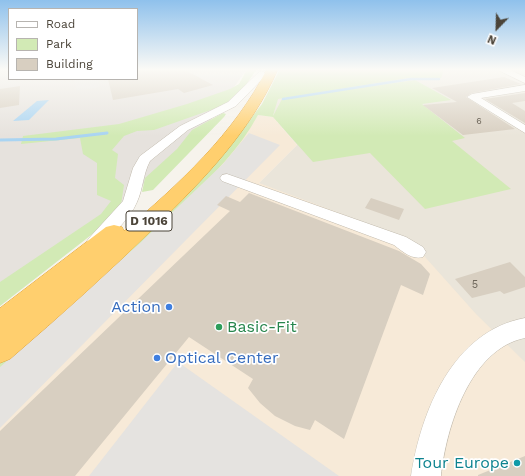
<!DOCTYPE html>
<style>
body{margin:0}
#map{position:relative;width:525px;height:476px;overflow:hidden;background:#f6f3ec;font-family:"Work Sans",sans-serif}
canvas{display:block}
.legend{position:absolute;left:8px;top:8px;width:130px;height:72px;box-sizing:border-box;background:#fff;border:1px solid #b7b4b0;margin:0;padding:5px 7px;list-style:none;font-size:12px;color:#4b4439}
.legend li{display:flex;align-items:center;gap:8px;height:20px}
.legend b{width:20px;border:1px solid #b7b4b0}
.north{position:absolute;left:477px;top:8px;width:40px;height:40px;-webkit-text-stroke:3px #fff;paint-order:stroke;rotate:203deg;font-size:11px;font-weight:700;line-height:16px;text-align:center;color:#4b4439}
.north::after{content:'';display:block;margin:auto;width:14px;height:18px;background:#4b4439;clip-path:polygon(50% 0,100% 100%,50% 72%,0 100%)}
</style>
<div id="map">
<canvas width="525" height="476"></canvas>
<ul class="legend">
<li><b style="height:5px;background:#fff"></b>Road</li>
<li><b style="height:11px;background:#d2eab5"></b>Park</li>
<li><b style="height:11px;background:#d8cfc1"></b>Building</li>
</ul>
<div class="north">N</div>
</div>
<script>
const context = document.querySelector('canvas').getContext('2d');
context.lineJoin = 'round';
function paint(path, color) { context.fillStyle = color; context.fill(path, 'evenodd'); }
function trace(path, color, width, dash) { context.strokeStyle = color; context.lineWidth = width; context.lineCap = dash ? 'butt' : 'round'; context.setLineDash(dash || []); context.stroke(path); }
function label(font, color, halo, rows, align = 'center') {
  context.font = font + ' "Work Sans",sans-serif'; context.lineWidth = 3.5; context.setLineDash([]); context.textBaseline = 'middle'; context.strokeStyle = halo; context.fillStyle = color; for (const [text, x, y, turn = 0] of rows) {
    context.save(); context.translate(x, y); context.rotate((+turn || 0) * Math.PI / 180); context.textAlign = isNaN(turn) ? turn : align; if (halo) context.strokeText(text, 0, 0); context.fillText(text, 0, 0); context.restore();
  }
}
const residential = new Path2D(`
 M284 69H525V476L259 183 297 145 273 117Z`);
const commercial = new Path2D(`
 M258 115 273 117 297 145 259 183 409 239 476 314 525 362V476H0V367L139 244Z`);
const industrial = new Path2D(`
 M0 69H9V79H137V69H247L211 120 142 186 40 267 0 294Z`);
const green = new Path2D(`
 M247 69H257L238 96 222 106 154 130 137 131 124 136 112 150 118 154 115 178 124 185 121 205 104 225 0 306V282L101 214 111 201 97 195V163L83 154 80 138 21 144 23 136 119 124 187 104 230 89 239 84Z
 M280 69H444L441 78H408L278 99 273 116 282 99 415 80 451 100 422 104 465 138 452 141 511 189 425 209 370 153 313 162 273 117 258 115C240 149 213 174 187 201 127 261 63 317 0 374V362L228 148 262 104Z
 M223 113 226 114 224 117 153 190 142 192 145 178 177 149 192 130Z`);
const parking = new Path2D(`
 M75 79H98L100 87 76 91Z
 M249 133 280 145 0 428V367L139 244 223 164Z
 M178 362 339 476H89Z`);
const water = new Path2D(`
 M49 100 29 120 13 121 37 101Z`);
const streamFar1 = new Path2D(`
 M283 99 411 79H439`);
const stream = new Path2D(`
 M0 140 56 139 107 133`);
const building = new Path2D(`
 M137 70H185L213 85 184 93 178 89 113 100 108 79H137Z
 M504 77 521 84 472 93 466 97 515 129 463 135 423 105 457 102 432 88Z
 M20 86 19 105 0 108V89Z
 M525 93V101L512 103 525 111V123L485 99Z
 M249 193 399 251 421 264 430 274 423 295 401 285 344 439 315 420 310 430 295 426 275 416 260 403 248 388 253 379 189 337 75 476H0V431L230 211 217 205 226 196 240 202Z
 M371 198 404 209 399 220 365 208Z
 M510 262 525 277V287L504 294 500 291 472 298 455 279Z
 M525 456V476H478V475Z`);
const minor = new Path2D(`
 M496 69H508L525 77V83Z
 M262 71 266 74 265 76 236 106 188 130 150 161C143 174 143 189 137 202 130 219 114 232 102 245L96 247 90 245 87 241 90 237 123 201 133 168 140 156 180 126 228 102 259 72Z
 M525 85V91L481 98 525 125V133L467 97 472 94Z
 M227 174 406 237 423 247 426 252 423 257C412 260 403 252 394 245L222 181 220 178 222 175Z
 M525 318V338C470 349 446 428 441 476H411C421 411 453 331 525 318Z`);
const highway = new Path2D(`
 M267 69H278C251 131 203 180 156 226 109 272 60 316 10 359L0 363V308L106 227 114 225 122 227 124 231C179 184 234 134 267 69Z`);
const markers = [
 [169,307,4,"#3f7fe0"],
 [219,327,4,"#2e9e5b"],
 [157,358,4,"#3f7fe0"],
 [517,463,4,"#0f9aa8"]
];
const farNumbernames = [
 ["6",479,121]
];
const numberNames = [
 ["5",475,285]
];
const shields = [
 [149,221,46]
];
const shieldNames = [
 ["D 1016",149,221]
];
const nearShopnames = [
 ["Action",161,307],
 ["Optical Center",165,358,"left"]
];
const nearLeisurenames = [
 ["Basic-Fit",227,327]
];
const nearCulturenames = [
 ["Tour Europe",509,463]
];
paint(residential, '#eae5da');
paint(commercial, '#f7ead8');
paint(industrial, '#e6e2dd');
paint(green, '#d2eab5');
paint(parking, '#e5e3e0');
paint(water, '#a9d4f2');
trace(streamFar1, '#a9d4f2', 2.5);
trace(stream, '#a9d4f2', 3);
paint(building, '#d8cfc1');
trace(minor, '#c2bbae', 1);
trace(highway, '#e0a43c', 1);
paint(minor, '#fff');
paint(highway, '#ffcf6e');
const sky = context.createLinearGradient(0, 0, 0, 136);
sky.addColorStop(0, '#8fc1ec');
sky.addColorStop(0.51, '#fbfaf6');
sky.addColorStop(1, '#fbfaf600');
context.fillStyle = sky;
context.fillRect(0, 0, 525, 136);
for (const [x, y, r, color] of markers) { const dot = new Path2D(); dot.arc(x, y, r, 0, 2 * Math.PI); context.fillStyle = color; context.fill(dot); trace(dot, '#fff', 1.5); }
label('9px', '#6e675b', null, farNumbernames);
label('11px', '#6e675b', null, numberNames);
for (const [x, y, w] of shields) { const box = new Path2D(); box.roundRect(x - w / 2, y - 10, w, 20, 3); context.fillStyle = '#fff'; context.fill(box); trace(box, '#4b4439', 1); }
label('bold 12px', '#4b4439', null, shieldNames);
label('16px', '#366cbe', '#fff', nearShopnames, 'right');
label('16px', '#27864d', '#fff', nearLeisurenames, 'left');
label('16px', '#0d838f', '#fff', nearCulturenames, 'right');
</script>
